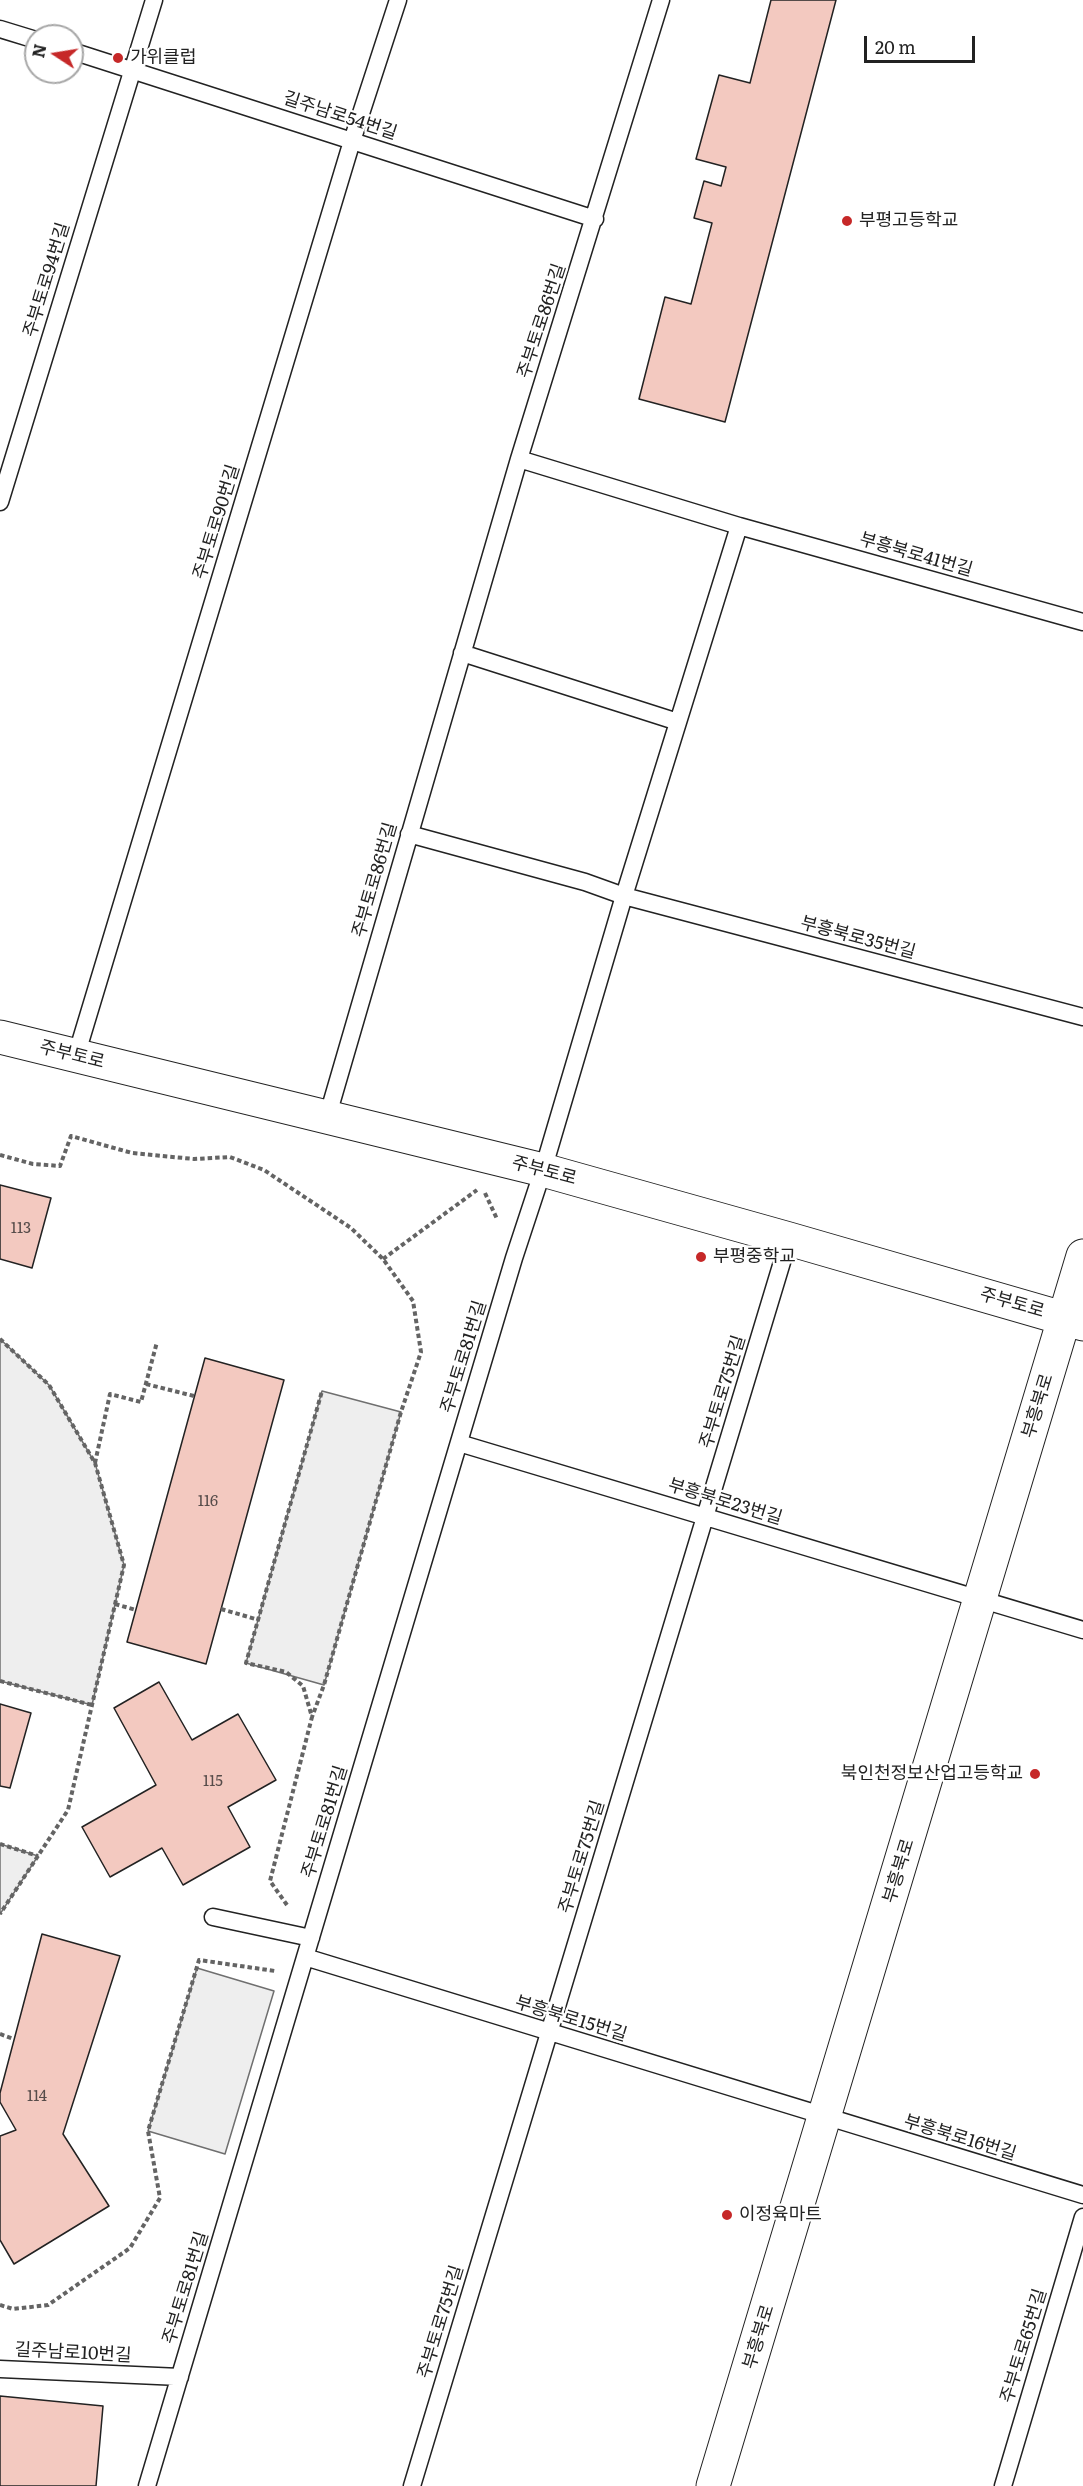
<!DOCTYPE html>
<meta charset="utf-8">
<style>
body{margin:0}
#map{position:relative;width:1083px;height:2486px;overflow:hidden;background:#fff;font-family:Literata,serif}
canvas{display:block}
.north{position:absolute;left:24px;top:24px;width:60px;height:60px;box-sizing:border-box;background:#fff;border:2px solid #a7a7a7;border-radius:50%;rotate:282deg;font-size:16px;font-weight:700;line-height:24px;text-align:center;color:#222}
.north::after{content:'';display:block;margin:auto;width:21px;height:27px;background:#c62828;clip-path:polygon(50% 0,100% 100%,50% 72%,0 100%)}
.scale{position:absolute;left:864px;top:36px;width:111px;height:27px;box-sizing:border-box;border:3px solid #222;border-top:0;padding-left:8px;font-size:18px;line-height:21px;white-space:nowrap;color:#222;-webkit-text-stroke:4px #fff;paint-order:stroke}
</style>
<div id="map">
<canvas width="1083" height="2486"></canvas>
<div class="north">N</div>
<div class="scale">20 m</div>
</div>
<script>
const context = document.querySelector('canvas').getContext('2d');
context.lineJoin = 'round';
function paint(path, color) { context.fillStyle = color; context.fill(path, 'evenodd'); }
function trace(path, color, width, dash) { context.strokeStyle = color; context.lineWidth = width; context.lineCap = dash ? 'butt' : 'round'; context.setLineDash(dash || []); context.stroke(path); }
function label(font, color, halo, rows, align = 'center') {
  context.font = font + ' Literata,"Noto Sans KR",serif'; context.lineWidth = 4.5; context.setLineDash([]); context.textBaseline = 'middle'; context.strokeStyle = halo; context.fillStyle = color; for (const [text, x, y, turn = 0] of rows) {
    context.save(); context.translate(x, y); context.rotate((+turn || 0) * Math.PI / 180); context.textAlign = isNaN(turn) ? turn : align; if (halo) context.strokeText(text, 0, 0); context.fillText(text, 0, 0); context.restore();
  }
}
const green = new Path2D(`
 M0 1339 49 1385 95 1463 124 1565 92 1705 0 1681Z
 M322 1391 401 1412 324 1685 246 1663Z
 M0 1844 38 1856 0 1914Z
 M197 1968 274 1991 225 2154 148 2131Z`);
const building = new Path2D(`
 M771 0H836L725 422 639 399 665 297 691 304 712 223 694 218 704 181 721 186 726 167 696 159 719 75 750 83Z
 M0 1185 51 1198 32 1268 0 1259Z
 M205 1358 284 1380 206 1664 127 1642Z
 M159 1682 192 1740 238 1714 276 1780 228 1807 250 1847 183 1885 162 1848 110 1877 82 1827 156 1785 114 1708Z
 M0 1704 31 1713 10 1788 0 1786Z
 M42 1934 120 1956 63 2134 109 2206 14 2264 0 2240V2136L16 2130 0 2102V2093Z
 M0 2396 103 2406 96 2486H0Z`);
const path = new Path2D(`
 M0 1155 33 1164 60 1166 71 1136 132 1153 194 1159 230 1157 264 1170 351 1228 383 1259 413 1301 421 1352 401 1412 324 1685 312 1717
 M485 1193 497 1219
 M383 1259 477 1190
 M0 1339 49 1385 95 1463 124 1565 68 1810 0 1914
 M146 1384 194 1396
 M95 1463 110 1394 141 1402 157 1342
 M115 1604 136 1610
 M221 1609 259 1620
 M0 1681 92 1705
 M0 1844 38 1856
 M287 1905 270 1881 312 1717 303 1686 286 1672 246 1663 322 1391
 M0 2034 14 2039
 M0 2305 13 2309 48 2305 130 2248 160 2198 148 2131 199 1960 275 1971`);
const lane = new Path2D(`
 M0 29 36 40
 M72 51 595 219
 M519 459 739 526 1083 622
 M0 502 154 0
 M462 653 678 722
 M409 834 585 882 624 896 1083 1017
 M76 1056 352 141 398 0
 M327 1118 519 459 661 0
 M459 1443 1083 1630
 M213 1917 311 1938
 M305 1957 1083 2195
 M0 2369 180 2377
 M147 2486 514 1258 543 1170 624 896 739 526
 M412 2486 789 1239
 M1003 2486 1083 2217`);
const secondary = new Path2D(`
 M0 1037 543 1170 789 1239 1083 1324
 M713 2486 1083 1256`);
const markers = [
 [118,58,6,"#c62828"],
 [847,221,6,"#c62828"],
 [701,1257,6,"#c62828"],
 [1035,1774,6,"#c62828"],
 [727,2215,6,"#c62828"]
];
const numberNames = [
 ["113",21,1229],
 ["116",208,1502],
 ["115",213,1782],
 ["114",37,2097]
];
const poiNames = [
 ["가위클럽",130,58],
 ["부평고등학교",859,221],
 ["부평중학교",713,1257],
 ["북인천정보산업고등학교",1023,1774,"right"],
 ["이정육마트",739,2215]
];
const streetNames = [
 ["길주남로54번길",340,116,18],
 ["주부토로94번길",47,280,-73],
 ["주부토로86번길",542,321,-72],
 ["주부토로90번길",217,522,-73],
 ["부흥북로41번길",916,555,16],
 ["주부토로86번길",375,880,-74],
 ["부흥북로35번길",858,938,15],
 ["주부토로",72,1055,14],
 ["주부토로",544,1171,15],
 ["주부토로",1012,1303,16],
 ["주부토로81번길",464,1357,-73],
 ["주부토로75번길",723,1392,-73],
 ["부흥북로",1038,1406,-73],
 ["부흥북로23번길",725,1502,17],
 ["주부토로81번길",325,1822,-73],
 ["주부토로75번길",582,1857,-73],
 ["부흥북로",899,1871,-73],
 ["부흥북로15번길",571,2019,17],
 ["부흥북로16번길",960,2138,17],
 ["주부토로81번길",186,2288,-73],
 ["주부토로75번길",441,2322,-73],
 ["부흥북로",759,2337,-73],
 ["주부토로65번길",1024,2346,-73],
 ["길주남로10번길",73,2353,3]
];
paint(green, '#eee');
trace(green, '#6f6f6f', 1.5);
paint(building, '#f3c9c0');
trace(building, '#222', 1.5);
trace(lane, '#222', 19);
trace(secondary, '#222', 35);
trace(path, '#646464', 4, [4.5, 3]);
trace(lane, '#fff', 16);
trace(secondary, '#fff', 33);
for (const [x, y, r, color] of markers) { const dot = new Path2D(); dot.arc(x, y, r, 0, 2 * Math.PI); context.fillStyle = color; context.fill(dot); trace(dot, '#fff', 2); }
label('15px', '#564c4a', null, numberNames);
label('18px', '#222', '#fff', poiNames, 'left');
label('18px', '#222', '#fff', streetNames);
</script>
